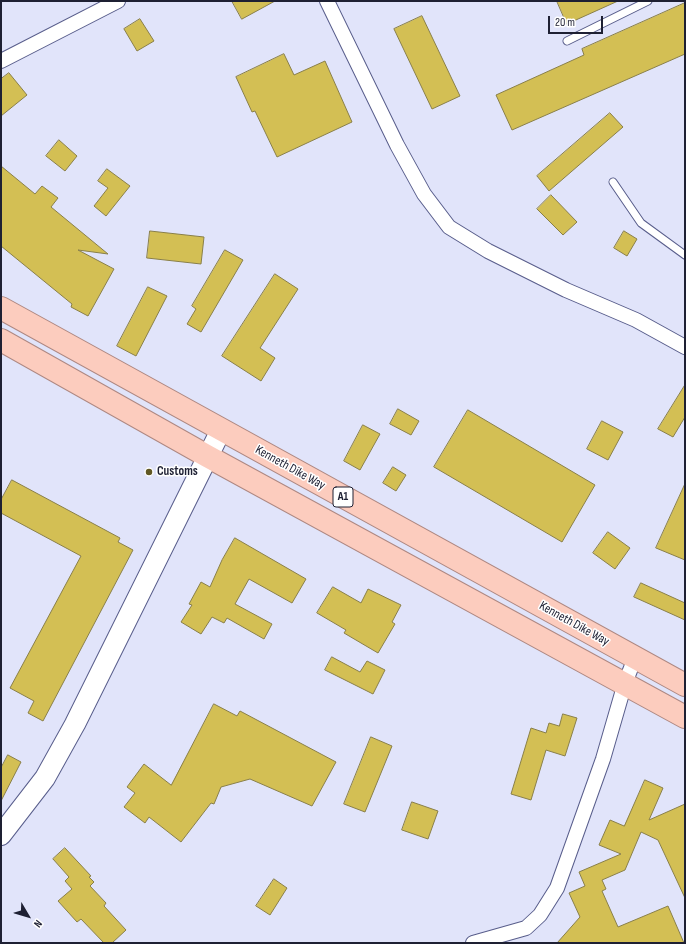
<!DOCTYPE html>
<style>
body{margin:0}
#map{position:relative;width:686px;height:944px;overflow:hidden;background:#e1e4fa;font-family:"Sofia Sans Condensed",sans-serif}
canvas{display:block}
.frame{position:absolute;inset:0;border:2px solid #1e2033;pointer-events:none}
.north{position:absolute;left:8px;top:896px;width:40px;height:40px;-webkit-text-stroke:3px #fff;paint-order:stroke;rotate:128deg;font-size:11px;font-weight:700;line-height:16px;text-align:center;color:#1e2033}
.north::after{content:'';display:block;margin:auto;width:14px;height:18px;background:#1e2033;clip-path:polygon(50% 0,100% 100%,50% 72%,0 100%)}
.scale{position:absolute;left:548px;top:16px;width:55px;height:18px;box-sizing:border-box;border:2px solid #1e2033;border-top:0;padding-left:5px;font-size:12px;line-height:14px;white-space:nowrap;color:#1e2033;-webkit-text-stroke:3px #fff;paint-order:stroke}
</style>
<div id="map">
<canvas width="686" height="944"></canvas>
<div class="frame"></div>
<div class="north">N</div>
<div class="scale">20 m</div>
</div>
<script>
const context = document.querySelector('canvas').getContext('2d');
context.lineJoin = 'round';
function paint(path, color) { context.fillStyle = color; context.fill(path, 'evenodd'); }
function trace(path, color, width, dash) { context.strokeStyle = color; context.lineWidth = width; context.lineCap = dash ? 'butt' : 'round'; context.setLineDash(dash || []); context.stroke(path); }
function label(font, color, halo, rows, align = 'center') {
  context.font = font + ' "Sofia Sans Condensed",sans-serif'; context.lineWidth = 3; context.setLineDash([]); context.textBaseline = 'middle'; context.strokeStyle = halo; context.fillStyle = color; for (const [text, x, y, turn = 0] of rows) {
    context.save(); context.translate(x, y); context.rotate((+turn || 0) * Math.PI / 180); context.textAlign = isNaN(turn) ? turn : align; if (halo) context.strokeText(text, 0, 0); context.fillText(text, 0, 0); context.restore();
  }
}
const building = new Path2D(`
 M232 1H275L242 19Z
 M557 1H618L567 24Z
 M685 3V54L512 130 496 95 584 55 582 49Z
 M422 16 460 96 432 109 394 29Z
 M140 19 154 41 137 51 124 29Z
 M284 54 294 75 325 61 352 122 277 157 255 111 252 112 236 77Z
 M9 73 27 95 1 116V79Z
 M610 113 623 127 549 191 537 176Z
 M59 140 77 156 65 171 46 156Z
 M1 166 35 194 42 186 58 198 51 207 108 254 78 250 114 269 88 316 71 307 72 304 1 246Z
 M107 169 130 186 106 216 94 206 108 188 98 181Z
 M551 195 577 222 563 235 537 209Z
 M150 231 204 237 201 264 147 258Z
 M624 231 637 239 627 256 614 248Z
 M225 250 243 260 201 332 187 324 196 309 192 306Z
 M275 274 298 289 260 348 275 358 261 381 222 356Z
 M148 287 167 296 136 356 117 346Z
 M685 385V417L673 437 658 429Z
 M398 409 419 421 411 435 390 424Z
 M468 410 595 485 562 542 434 467Z
 M602 421 623 432 608 460 587 449Z
 M363 425 380 434 360 470 344 461Z
 M393 467 406 475 396 491 383 483Z
 M12 480 120 538 118 542 133 550 43 721 28 713 34 701 10 688 81 556 1 513V500Z
 M685 484V560L656 548Z
 M608 532 630 548 615 569 593 553Z
 M235 538 306 579 292 603 249 579 235 604 272 624 264 639 227 618 224 623 212 617 201 634 181 622 192 605 189 604 201 582 210 587 222 560Z
 M641 583 685 603V620L634 597Z
 M333 587 361 603 368 589 401 605 392 622 395 624 378 653 344 633 346 630 317 613Z
 M332 657 360 672 367 661 385 670 373 694 325 670Z
 M214 704 237 716 240 711 336 762 312 806 250 779 221 787 214 804 211 803 181 842 149 817 145 823 124 807 135 793 127 787 144 764 171 785Z
 M563 714 577 718 565 756 546 750 531 800 511 794 531 728 546 733 549 723 559 726Z
 M371 737 392 746 365 812 344 804Z
 M8 755 21 762 1 801V768Z
 M645 780 663 788 649 820 685 804V898L658 840 641 832 625 870 602 880 606 889 602 891 618 927 668 906 684 943H557L580 917 569 893 585 886 579 872 621 854 599 845 610 820 624 826Z
 M412 802 438 811 428 839 402 830Z
 M65 848 91 876 89 877 94 882 90 886 106 903 104 906 126 930 112 943H104L81 919 77 922 58 901 72 889 65 881 69 877 53 859Z
 M274 879 287 888 270 915 256 906Z`);
const service = new Path2D(`
 M567 41 648 1
 M613 182 641 223 685 255`);
const minor = new Path2D(`
 M327 1 397 145 424 194 449 227 488 251 566 290 636 320 685 347
 M1 61 118 1
 M473 943 526 928 540 915 557 888 603 759 625 683 635 658`);
const secondary = new Path2D(`
 M1 835 45 778 75 724 221 430`);
const trunk = new Path2D(`
 M1 308 685 685
 M1 340 207 456 685 717`);
const markers = [
 [149,472,4,"#605723"]
];
const shields = [
 [343,497,20]
];
const shieldNames = [
 ["A1",343,497]
];
const streetNames = [
 ["Kenneth Dike Way",290,468,29],
 ["Kenneth Dike Way",574,624,29]
];
const poiNames = [
 ["Customs",157,472]
];
paint(building, '#d3bf54');
trace(building, '#897f49', 1);
trace(service, '#585d8b', 9);
trace(minor, '#585d8b', 16);
trace(secondary, '#585d8b', 22);
trace(trunk, '#ae8882', 24);
trace(service, '#fff', 7);
trace(minor, '#fff', 14);
trace(secondary, '#fff', 20);
trace(trunk, '#fcccbe', 22);
for (const [x, y, r, color] of markers) { const dot = new Path2D(); dot.arc(x, y, r, 0, 2 * Math.PI); context.fillStyle = color; context.fill(dot); trace(dot, '#fff', 1.5); }
for (const [x, y, w] of shields) { const box = new Path2D(); box.roundRect(x - w / 2, y - 10, w, 20, 3); context.fillStyle = '#fff'; context.fill(box); trace(box, '#1e2033', 1); }
label('bold 12px', '#1e2033', null, shieldNames);
label('13px', '#1e2033', '#fff', streetNames);
label('bold 13px', '#1e2033', '#fff', poiNames, 'left');
</script>
